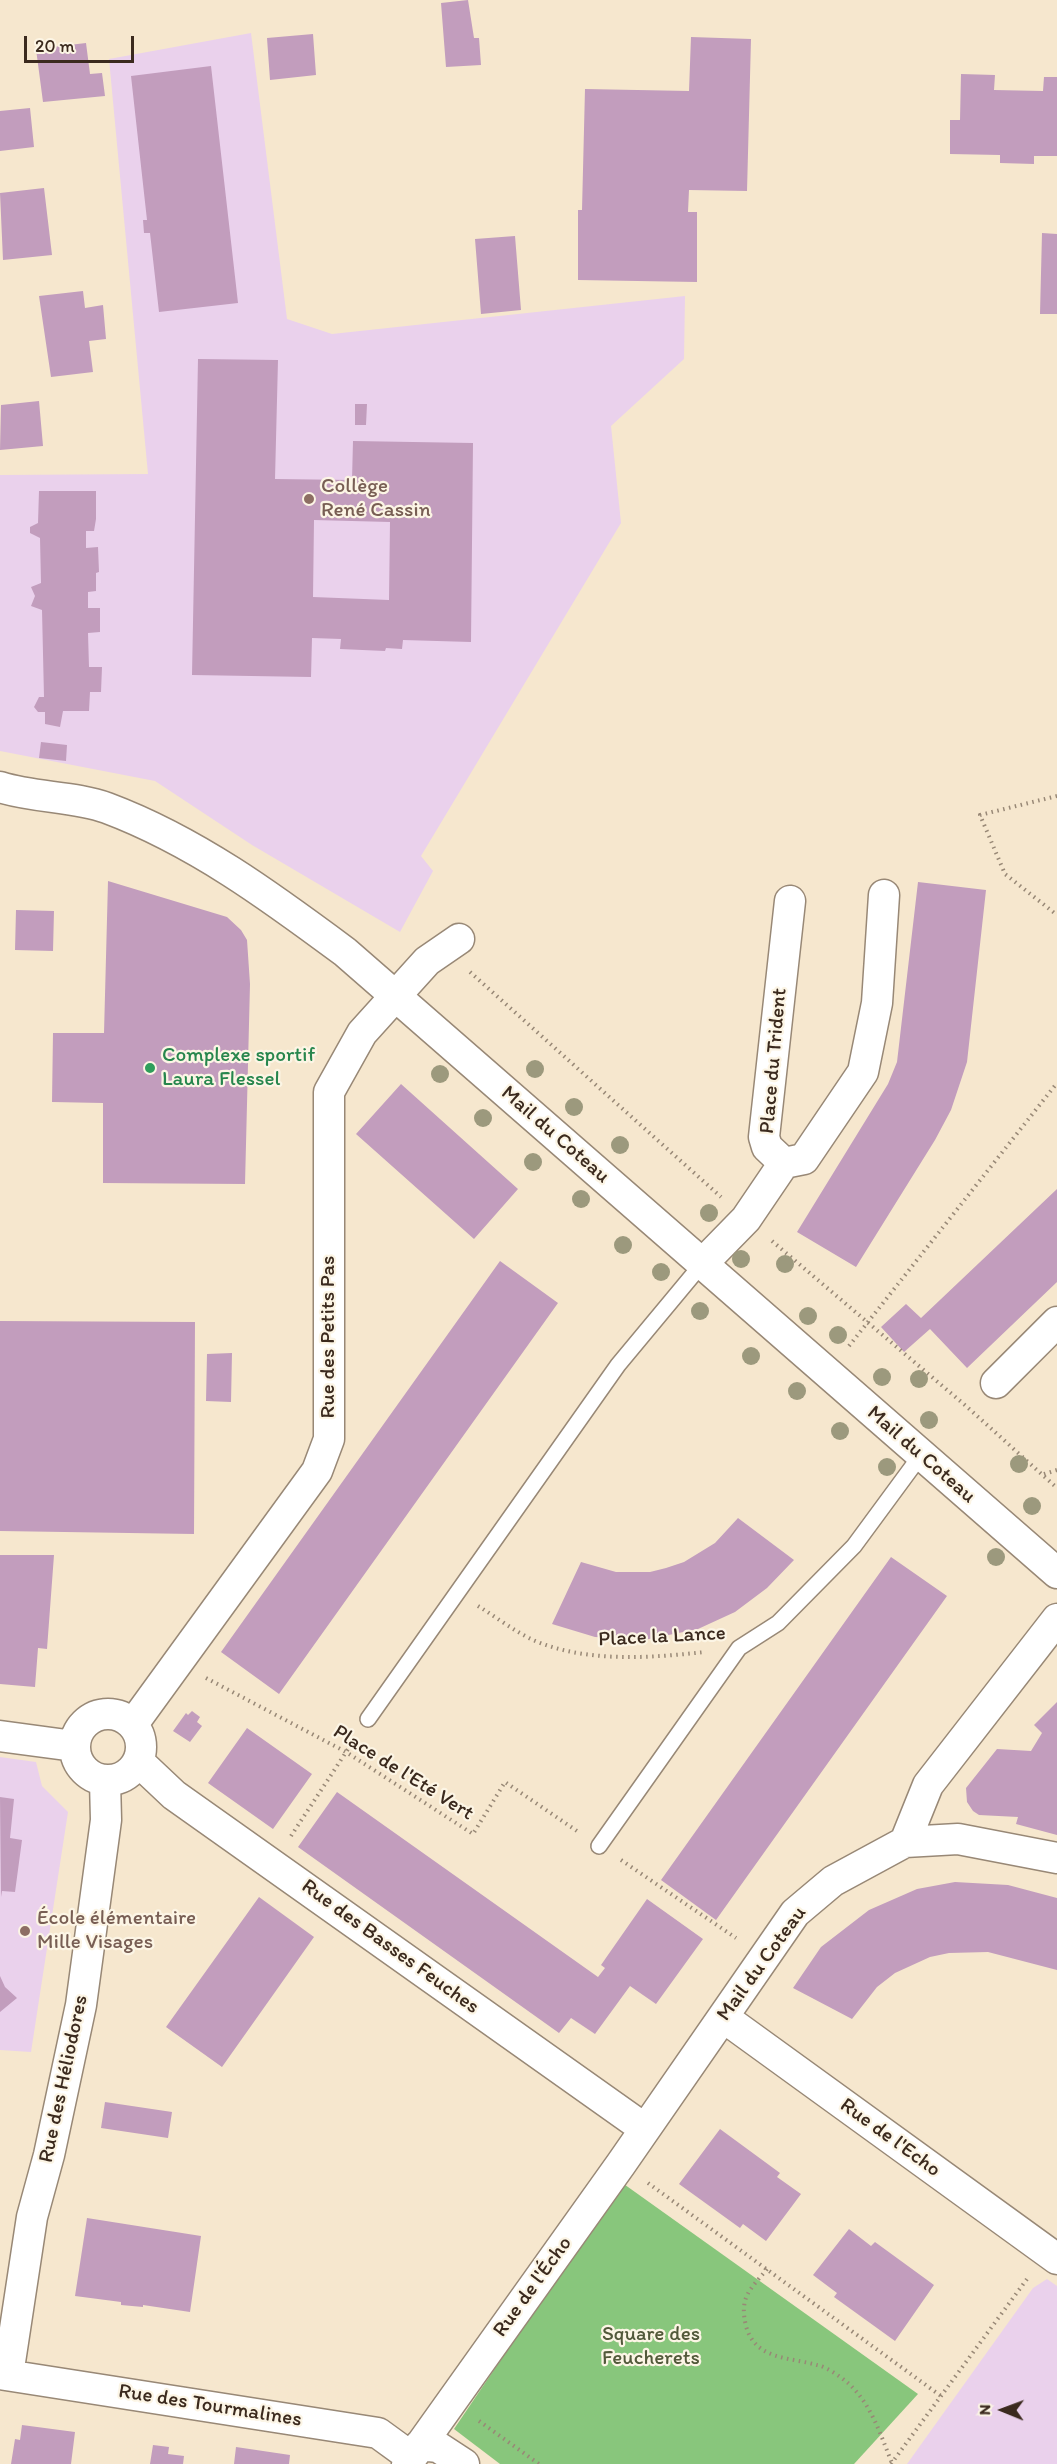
<!DOCTYPE html>
<meta charset="utf-8">
<style>
body{margin:0}
#map{position:relative;width:1057px;height:2464px;overflow:hidden;background:#f6e7ce;font-family:Itim,sans-serif}
canvas{display:block}
.north{position:absolute;left:973px;top:2380px;width:60px;height:60px;-webkit-text-stroke:4px #fcf5e5;paint-order:stroke;rotate:271deg;font-size:16px;font-weight:700;line-height:24px;text-align:center;color:#3b2a1e}
.north::after{content:'';display:block;margin:auto;width:21px;height:27px;background:#3b2a1e;clip-path:polygon(50% 0,100% 100%,50% 72%,0 100%)}
.scale{position:absolute;left:24px;top:36px;width:110px;height:27px;box-sizing:border-box;border:3px solid #3b2a1e;border-top:0;padding-left:8px;font-size:18px;line-height:21px;white-space:nowrap;color:#3b2a1e;-webkit-text-stroke:4px #fcf5e5;paint-order:stroke}
</style>
<div id="map">
<canvas width="1057" height="2464"></canvas>
<div class="north">N</div>
<div class="scale">20 m</div>
</div>
<script>
const context = document.querySelector('canvas').getContext('2d');
context.lineJoin = 'round';
function paint(path, color) { context.fillStyle = color; context.fill(path, 'evenodd'); }
function trace(path, color, width, dash) { context.strokeStyle = color; context.lineWidth = width; context.lineCap = dash ? 'butt' : 'round'; context.setLineDash(dash || []); context.stroke(path); }
function label(font, color, halo, rows, align = 'center') {
  context.font = font + ' Itim,sans-serif'; context.lineWidth = 4.5; context.setLineDash([]); context.textBaseline = 'middle'; context.strokeStyle = halo; context.fillStyle = color; for (const [text, x, y, turn = 0] of rows) {
    context.save(); context.translate(x, y); context.rotate((+turn || 0) * Math.PI / 180); context.textAlign = isNaN(turn) ? turn : align; if (halo) context.strokeText(text, 0, 0); context.fillText(text, 0, 0); context.restore();
  }
}
const built = new Path2D(`
 M251 33 287 319 332 334 685 296 684 359 611 426 621 523 421 856 433 871 400 932 252 845 155 781 0 751V475L148 474 109 59Z
 M0 1757 36 1762 42 1786 68 1812 31 2052 0 2050Z
 M1047 2279 1057 2286V2464H907L1033 2288Z`);
const green = new Path2D(`
 M621 2182 918 2394 854 2464H500L454 2429Z`);
const building = new Path2D(`
 M468 0 474 38H479L481 65 446 67 441 3Z
 M313 34 316 75 270 80 267 38Z
 M691 37 751 39 747 191 689 190 688 212H697V282L578 280V210H582L585 89 689 91Z
 M86 43 90 74 102 73 105 96 43 102 36 49Z
 M211 66 238 303 159 312 150 233H144L143 220H147L131 76Z
 M961 74 995 75 994 90 1043 91 1044 77H1057V156H1034V164L1000 163V155L950 154V120H960Z
 M30 108 34 147 0 151V111Z
 M44 188 52 255 3 260 0 193Z
 M1042 233 1057 234V314H1040Z
 M515 236 521 310 481 314 475 239Z
 M83 291 85 308 103 305 106 339 89 341 93 372 51 377 39 296Z
 M198 359 278 360 275 479 352 480 353 441 473 443 471 642 403 640 402 649 386 648 385 651 340 649 341 639 312 638 311 677 192 675ZM314 520 390 522 389 600 313 597Z
 M39 401 43 446 0 450 1 405Z
 M355 404H367L366 425H355Z
 M39 491H96V519L94 531H86V548L98 547 99 572 96 573V591L88 592V608H100V632L88 633 89 667H102L101 692H90L89 711H63L60 727 45 724V712H38L34 707 39 697H44L42 610 31 606 35 596 31 587 41 583 40 538 30 533V527L38 523Z
 M41 742 67 745 66 761 39 758Z
 M108 881 227 917 241 930 247 940 250 984 245 1184 103 1183V1103L52 1102 53 1033H104Z
 M918 882 986 890 967 1062 951 1110 935 1140 856 1267 797 1232 888 1084 897 1062Z
 M16 910 54 911 53 951 15 950Z
 M401 1084 518 1189 474 1239 356 1134Z
 M1057 1189V1282L967 1368 930 1329 904 1352 881 1327 906 1304 921 1318Z
 M500 1261 558 1303 279 1694 221 1652Z
 M0 1321 195 1322 194 1534 0 1531Z
 M232 1353 231 1402 206 1401 207 1354Z
 M738 1518 794 1560 767 1588 735 1612 698 1629 644 1640 595 1637 552 1624 581 1562 616 1572H650L666 1568 684 1562 715 1543Z
 M0 1555H54L47 1649 38 1648 35 1687 0 1684Z
 M891 1557 947 1596 716 1920 661 1880Z
 M1057 1702V1835L1016 1824 1018 1817 979 1815 973 1811 967 1802 966 1788 997 1749 1031 1751 1042 1733 1034 1725Z
 M192 1711 200 1717 197 1722 202 1726 190 1742 173 1731 186 1713 188 1715Z
 M247 1728 312 1774 273 1829 208 1783Z
 M337 1792 598 1977 605 1968 601 1965 647 1899 703 1939 656 2004 630 1986 595 2034 571 2018 559 2033 298 1847Z
 M0 1797 14 1799 10 1838 22 1840 15 1892 2 1891 1 1897Z
 M955 1882 1008 1885 1057 1898V1970L988 1952 949 1953 930 1957 895 1973 877 1987 852 2019 793 1988 821 1947 869 1910 917 1889Z
 M259 1897 314 1937 222 2067 166 2027Z
 M0 1976 5 1987 17 1998 0 2012Z
 M105 2102 172 2112 168 2138 101 2128Z
 M720 2129 780 2173 777 2177 801 2194 766 2241 743 2224 740 2228 679 2184Z
 M87 2218 201 2236 190 2312 143 2305V2307L121 2305V2302L75 2296Z
 M849 2229 871 2246 875 2242 934 2285 895 2341 834 2297 837 2293 813 2275Z
 M22 2425 75 2432 71 2464H11L15 2439 20 2440Z
 M153 2445 169 2447 168 2454 184 2456 183 2464H150Z
 M236 2447 290 2455 289 2464H234Z`);
const path = new Path2D(`
 M1057 796 980 815 1005 874 1057 915
 M470 972 721 1197
 M772 1241 966 1406 1057 1488
 M849 1346 1057 1083
 M1044 1474 1057 1470
 M478 1606C496 1617 514 1631 533 1640 586 1663 649 1658 705 1652
 M206 1678 346 1752 473 1834 505 1782 577 1831
 M291 1836 354 1740
 M621 1860 736 1938
 M648 2183 941 2396
 M767 2269C750 2290 739 2297 746 2326 755 2360 789 2357 817 2365 827 2367 841 2377 848 2383 872 2405 880 2434 892 2463
 M479 2421 539 2464
 M891 2464 1027 2279`);
const lane = new Path2D(`
 M368 1719 618 1365 702 1264
 M599 1846 739 1648 778 1623 854 1546 921 1455`);
const street = new Path2D(`
 M0 787C34 798 75 796 107 808 195 841 271 897 345 952L1057 1573
 M790 901 764 1137 767 1147 784 1163 804 1159 863 1072 877 1003 884 895
 M702 1264 746 1219 784 1163
 M996 1383 1057 1322
 M75 1747a33 33 0 1 1 66 0a33 33 0 1 1-66 0Z
 M133 1724 317 1471 329 1439V1092L362 1033 427 961 459 939
 M0 1736 74 1746
 M139 1762 174 1795 645 2129
 M905 1842 928 1785 1057 1619
 M723 2017 1057 2259
 M0 2374 378 2433 411 2457
 M8 2375 32 2217 49 2155 81 2005 106 1820 105 1781
 M420 2445 438 2447 464 2464
 M407 2464 621 2164 795 1913 833 1881 905 1842 958 1839 1057 1858`);
const trees = [
 [535,1069],
 [440,1074],
 [574,1107],
 [483,1118],
 [620,1145],
 [533,1162],
 [581,1199],
 [709,1213],
 [623,1245],
 [741,1259],
 [785,1264],
 [661,1272],
 [700,1311],
 [808,1316],
 [838,1335],
 [751,1356],
 [882,1377],
 [919,1379],
 [797,1391],
 [929,1420],
 [840,1431],
 [1019,1464],
 [887,1467],
 [1032,1506],
 [996,1557]
];
const markers = [
 [309,499,6,"#8d6e63"],
 [150,1068,6,"#2e9e5b"],
 [25,1931,6,"#8d6e63"]
];
const educationNames = [
 ["Collège",321,487],
 ["René Cassin",321,511],
 ["École élémentaire",37,1919],
 ["Mille Visages",37,1943]
];
const leisureNames = [
 ["Complexe sportif",162,1056],
 ["Laura Flessel",162,1080]
];
const streetNames = [
 ["Place du Trident",774,1061,-85],
 ["Mail du Coteau",555,1135,41],
 ["Rue des Petits Pas",329,1337,-90],
 ["Mail du Coteau",921,1455,41],
 ["Place la Lance",662,1637,-3],
 ["Place de l'Eté Vert",403,1773,32],
 ["Rue des Basses Feuches",390,1947,36],
 ["Mail du Coteau",762,1964,-54],
 ["Rue des Héliodores",64,2079,-78],
 ["Rue de l'Echo",890,2138,36],
 ["Rue de l'Écho",533,2287,-54],
 ["Rue des Tourmalines",210,2406,9]
];
const parkNames = [
 ["Square des",651,2335],
 ["Feucherets",651,2359]
];
paint(built, '#ead1ec');
paint(green, '#88c67c');
paint(building, '#c29dbd');
trace(lane, '#988876', 18);
trace(street, '#988876', 33);
trace(path, '#988876', 4, [1.5, 4.5]);
trace(lane, '#fff', 15);
trace(street, '#fff', 30);
context.fillStyle = '#9c997d';
for (const [x, y] of trees) { context.beginPath(); context.arc(x, y, 9, 0, 2 * Math.PI); context.fill(); }
for (const [x, y, r, color] of markers) { const dot = new Path2D(); dot.arc(x, y, r, 0, 2 * Math.PI); context.fillStyle = color; context.fill(dot); trace(dot, '#fcf5e5', 2); }
label('21px', '#785e54', '#fcf5e5', educationNames, 'left');
label('21px', '#27864d', '#fcf5e5', leisureNames, 'left');
label('21px', '#3b2a1e', '#fcf5e5', streetNames);
label('21px', '#52593a', '#fcf5e5', parkNames);
</script>
